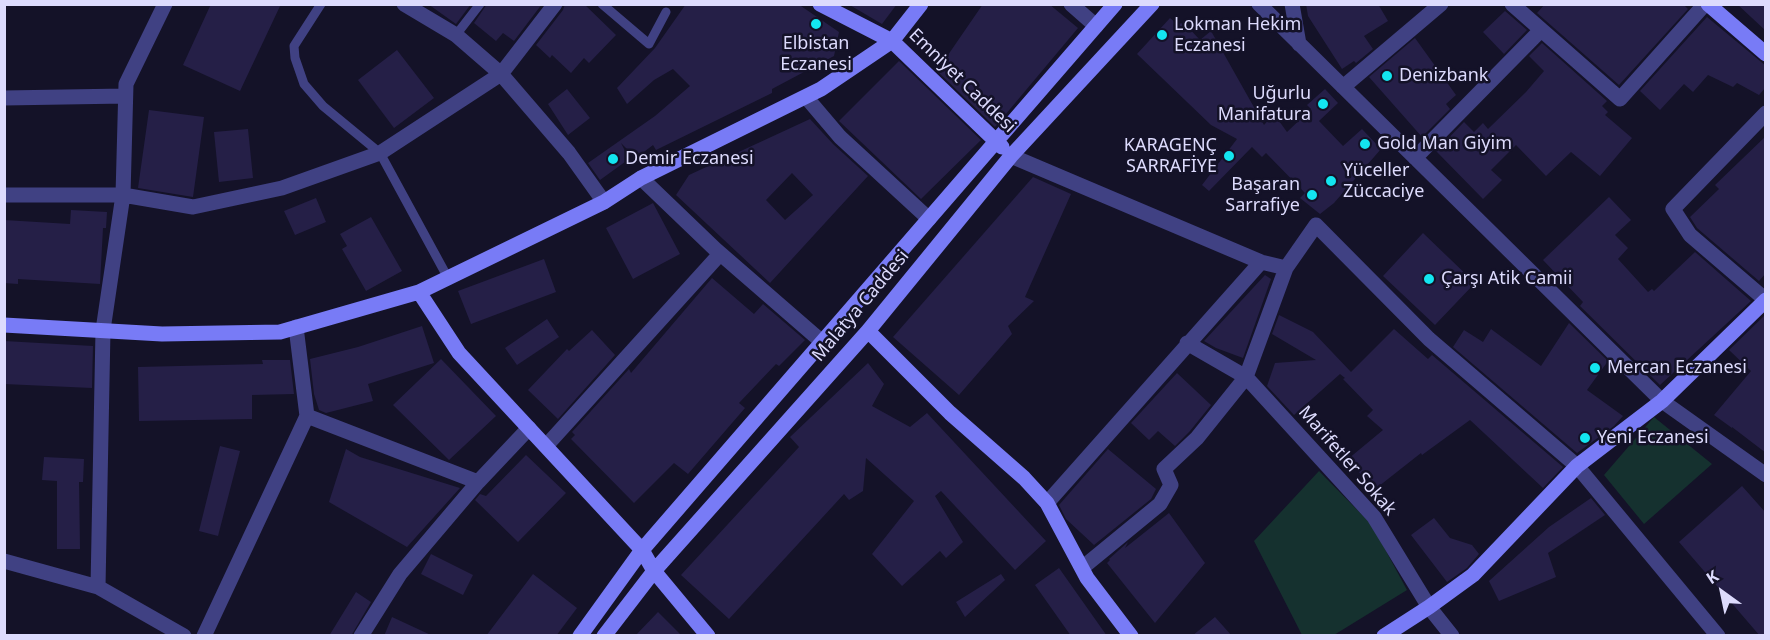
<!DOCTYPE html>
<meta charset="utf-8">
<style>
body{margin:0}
#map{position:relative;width:1770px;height:640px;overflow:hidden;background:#141228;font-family:"Noto Sans",sans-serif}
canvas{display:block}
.frame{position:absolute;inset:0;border:6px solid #dddbfd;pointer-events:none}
.north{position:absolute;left:1692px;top:562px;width:60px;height:60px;-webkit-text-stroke:4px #141228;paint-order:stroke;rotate:327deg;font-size:16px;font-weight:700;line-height:24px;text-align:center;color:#dddbfd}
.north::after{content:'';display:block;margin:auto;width:21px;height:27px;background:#dddbfd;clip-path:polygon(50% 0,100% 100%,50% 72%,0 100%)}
</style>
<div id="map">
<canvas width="1770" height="640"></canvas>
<div class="frame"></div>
<div class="north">K</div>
</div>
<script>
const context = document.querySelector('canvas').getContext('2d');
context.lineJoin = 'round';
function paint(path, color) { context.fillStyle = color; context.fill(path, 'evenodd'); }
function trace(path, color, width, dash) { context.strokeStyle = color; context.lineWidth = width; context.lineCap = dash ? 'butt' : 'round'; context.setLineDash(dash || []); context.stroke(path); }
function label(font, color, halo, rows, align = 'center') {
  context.font = font + ' "Noto Sans",sans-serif'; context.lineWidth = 5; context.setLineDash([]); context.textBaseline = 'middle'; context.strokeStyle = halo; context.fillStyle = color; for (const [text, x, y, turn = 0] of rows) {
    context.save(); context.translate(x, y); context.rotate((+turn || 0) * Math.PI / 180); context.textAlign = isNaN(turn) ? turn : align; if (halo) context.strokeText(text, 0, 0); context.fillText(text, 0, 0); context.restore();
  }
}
const green = new Path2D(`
 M1654 417 1712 464 1644 524 1604 475Z
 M1319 471 1372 525 1407 590 1334 635H1302L1254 541Z`);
const building = new Path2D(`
 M211 4H281L240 91 183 65Z
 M428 4H471L456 24Z
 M487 4H542L514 41 503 33 496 41 474 23Z
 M565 4H584L616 35 589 63 584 58 571 73 552 55 550 58 536 45 563 10Z
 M686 4H798L839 32 834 56 772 89V93L656 150 653 145 636 158 621 143 629 159 600 180 588 163 655 116 690 86 673 69 654 80 627 104 617 88 655 48Z
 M848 4H897L882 24Z
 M983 4H1049L1078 28 995 127 937 71Z
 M1306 4H1378L1388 21 1364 36 1373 49 1356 63 1354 61 1342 69 1308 16Z
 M1545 4H1683L1688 9 1619 85 1537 13Z
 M1737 4H1766V31Z
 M1505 11 1527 30 1504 54 1483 32Z
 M1707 17 1766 66V87L1759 95 1737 83 1733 87 1708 75 1693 92 1684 84 1660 110 1640 91Z
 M1170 18 1177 24 1184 23 1200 40 1211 31 1264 125 1274 114 1287 132 1311 109 1307 105 1325 89 1338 103 1319 121 1343 146 1362 129 1381 149 1334 203 1320 214 1300 198 1305 193 1266 153 1262 157 1252 147 1209 191 1202 185 1237 139 1211 125 1137 54Z
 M1415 38 1456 95 1446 104 1450 109 1422 137 1369 77Z
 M1542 43 1607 101 1602 106 1608 112 1605 115 1632 138 1600 176 1571 152 1546 176 1516 145 1491 170 1502 180 1483 199 1436 151 1464 122 1474 132 1483 123 1488 129 1526 92 1544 71 1529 56Z
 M397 50 434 98 394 128 358 80Z
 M899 61 981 140 921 199 839 121Z
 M567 89 590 118 568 135 548 104Z
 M149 110 204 117 193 197 138 188Z
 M810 119 833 144 868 176 770 283 676 195 689 175ZM792 173 813 195 785 220 766 200Z
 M248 129 253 178 219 182 214 132Z
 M1766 136V273L1759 281 1697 228 1690 217 1719 189 1715 185Z
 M1033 177 1071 194 1025 297 1034 301 1008 326 1012 334 959 395 893 337Z
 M1609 197 1631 220 1615 235 1628 248 1618 259 1648 292 1652 289 1654 291 1695 252 1751 301 1660 385 1580 306 1583 302 1543 260Z
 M316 198 326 222 295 235 284 211Z
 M653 203 680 254 633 279 606 228Z
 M71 210 107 212 106 228H103L100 284 18 279V284L4 283V220L70 224Z
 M371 217 402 271 366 291 342 249 347 246 340 234Z
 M1423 233 1475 283 1435 325 1383 276Z
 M544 259 556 292 471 324 458 291Z
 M1265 275 1271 279 1243 358 1216 348 1204 341Z
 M712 278 754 314 763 304 805 340 779 366 776 364 739 403 745 408 688 474 674 463 634 503 571 439 575 435 572 432 629 369 631 373Z
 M1766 314V453L1732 427V428L1714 415 1751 371 1729 350Z
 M1279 315 1313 332 1351 372 1394 329 1428 359 1432 355 1563 467 1543 488 1470 420 1422 455 1421 453 1374 490 1348 459 1383 430 1367 416 1373 410 1343 379 1345 378 1340 374 1294 415 1267 386 1275 363 1316 360 1272 334Z
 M547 319 559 337 517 365 505 348Z
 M1569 323 1608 361 1587 390 1623 416 1614 426 1577 453 1453 347 1464 330 1483 342 1491 329 1541 366Z
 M422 326 434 363 368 384 373 401 326 413 319 410 314 394 310 359 358 347Z
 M592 330 615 355 558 419 528 390 567 349 569 351Z
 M4 341 93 346 92 388 4 384Z
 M441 359 496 416 449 460 393 405Z
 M262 360H290L294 394 252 395V419L139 421 138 367 263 364Z
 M868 363 884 384 872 406 910 427 927 413 1046 541 1015 570 941 491 935 496 963 542 946 558 940 551 902 586 872 554 914 501 866 458 863 491 849 500 844 494 729 619 681 575 799 447 790 437Z
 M1177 373 1211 405 1190 431 1175 446 1158 431 1149 440 1131 423Z
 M220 446 240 451 218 536 199 531Z
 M346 449 360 457 460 488 407 547 329 502Z
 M1108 449 1156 489 1151 499 1094 545 1066 519 1059 505Z
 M526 455 566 493 518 542 475 500 480 494 486 496Z
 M44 457 84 459 83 482H79L80 549H57V481L42 480Z
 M1742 486 1766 513V636H1760L1679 542Z
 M1591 498 1605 515 1548 553 1556 577 1499 601 1489 581 1549 527Z
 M1169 513 1205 563 1155 623 1107 563 1110 560 1109 559 1128 542 1125 548Z
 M1434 518 1450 538 1472 545 1479 554 1467 568 1447 582 1411 535Z
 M431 554 473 575 463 595 421 574Z
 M1059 568 1107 636H1071L1035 585Z
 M533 574 577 608 556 636H486Z
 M1001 574 1005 580 965 617 956 602Z
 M356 592 371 602 351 636H329Z
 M658 612 682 636H635Z
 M392 617 433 636H384Z
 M1215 617 1232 636H1192Z`);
const lane = new Path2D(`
 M321 4 294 46 295 58 304 84 323 106 380 153 448 278
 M602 4 649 44 666 12
 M456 35 480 4`);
const street = new Path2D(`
 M165 4 126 84 123 195 103 330 98 587 184 636
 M404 4 456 35 501 74 569 153 604 202
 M1071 4 1096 26
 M1259 4 1662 401 1766 475
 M1292 4 1299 44
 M1512 4 1620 99 1705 4
 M1343 87 1441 4
 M806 97 840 137 929 219
 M4 98 125 96
 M1766 113 1673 209 1690 235 1760 295 1766 303
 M1011 156 1261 262 1286 268
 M1415 158 1541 30
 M641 178 715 249 821 341
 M4 195H123L193 207 282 188 380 153 501 74 555 4
 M1187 343 1246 377 1374 517 1429 607 1452 636
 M307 416 478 482
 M546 446 720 254
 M1047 503 1261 262
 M4 561 98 587
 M1082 568 1160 504 1171 485 1164 469 1197 438 1246 377 1286 268 1316 225 1429 339 1577 466 1718 636
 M204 636 307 416 296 327
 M361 636 400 574 478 482 529 428`);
const secondary = new Path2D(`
 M820 4 892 41 1002 147
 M1708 4 1766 54
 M419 292 459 353 642 550 654 571 708 636
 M4 325 162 334 280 332 419 292 604 202 641 178 821 89 892 41 921 4
 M868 331 950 413 1024 478 1047 503 1087 578 1131 636
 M580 636 642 550 1115 4
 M604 636 654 571 868 331 1011 156 1152 4
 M1384 636 1429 607 1473 575 1577 466 1662 401 1766 300`);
const markers = [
 [816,24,6,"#13e5f0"],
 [1162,35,6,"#13e5f0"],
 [1387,76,6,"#13e5f0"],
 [1323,104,6,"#13e5f0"],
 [1365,144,6,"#13e5f0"],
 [1229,156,6,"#13e5f0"],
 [613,159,6,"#13e5f0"],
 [1331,181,6,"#13e5f0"],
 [1312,195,6,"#13e5f0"],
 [1429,279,6,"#13e5f0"],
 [1595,368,6,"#13e5f0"],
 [1585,438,6,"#13e5f0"]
];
const poiNames = [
 ["Lokman Hekim",1174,25],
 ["Eczanesi",1174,46],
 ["Elbistan",816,44,"center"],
 ["Eczanesi",816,65,"center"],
 ["Denizbank",1399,76],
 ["Uğurlu",1311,94,"right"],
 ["Manifatura",1311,115,"right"],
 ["Gold Man Giyim",1377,144],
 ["KARAGENÇ",1217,146,"right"],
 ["SARRAFİYE",1217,167,"right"],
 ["Demir Eczanesi",625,159],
 ["Yüceller",1343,171],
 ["Züccaciye",1343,192],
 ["Başaran",1300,185,"right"],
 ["Sarrafiye",1300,206,"right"],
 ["Çarşı Atik Camii",1441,279],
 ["Mercan Eczanesi",1607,368],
 ["Yeni Eczanesi",1597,438]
];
const streetNames = [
 ["Emniyet Caddesi",962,81,44],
 ["Malatya Caddesi",861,306,-50],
 ["Marifetler Sokak",1347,461,49]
];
paint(green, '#15312f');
paint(building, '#251f47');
trace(lane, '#404183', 9);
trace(street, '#404183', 15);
trace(secondary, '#787bf6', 15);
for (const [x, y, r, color] of markers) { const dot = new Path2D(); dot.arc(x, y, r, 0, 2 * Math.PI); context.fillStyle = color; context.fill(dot); trace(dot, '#141228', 2); }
label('18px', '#dddbfd', '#141228', poiNames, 'left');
label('18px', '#dddbfd', '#141228', streetNames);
</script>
